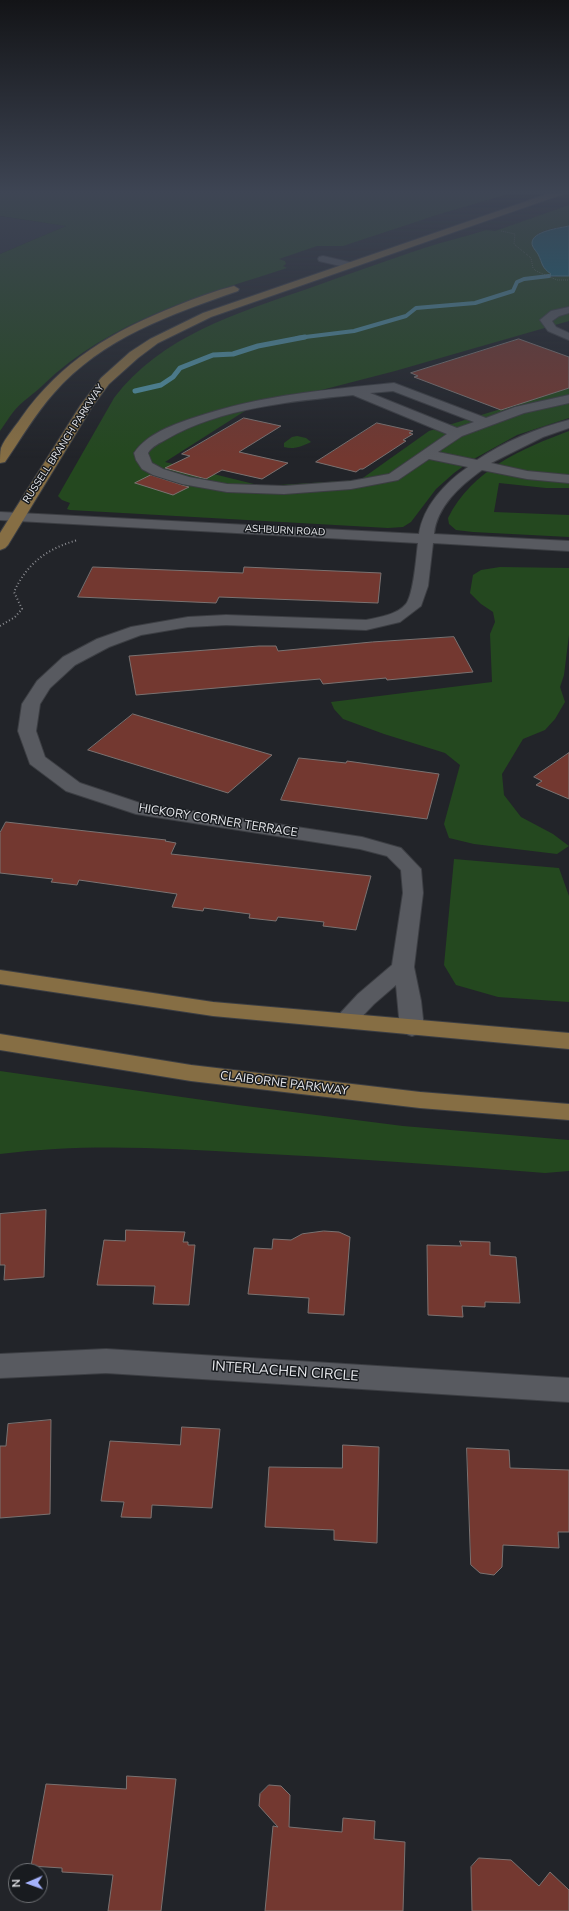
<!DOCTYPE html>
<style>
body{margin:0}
#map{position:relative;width:569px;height:1911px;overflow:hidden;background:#222429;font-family:"Nunito Sans",sans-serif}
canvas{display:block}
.north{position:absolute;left:8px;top:1863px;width:40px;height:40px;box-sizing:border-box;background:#181b1f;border:1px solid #6c6e72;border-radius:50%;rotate:268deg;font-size:11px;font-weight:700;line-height:16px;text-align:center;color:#eaebef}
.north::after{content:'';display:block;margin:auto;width:14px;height:18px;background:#a4b2fc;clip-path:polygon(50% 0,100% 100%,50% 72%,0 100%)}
</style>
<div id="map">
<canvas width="569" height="1911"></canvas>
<div class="north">N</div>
</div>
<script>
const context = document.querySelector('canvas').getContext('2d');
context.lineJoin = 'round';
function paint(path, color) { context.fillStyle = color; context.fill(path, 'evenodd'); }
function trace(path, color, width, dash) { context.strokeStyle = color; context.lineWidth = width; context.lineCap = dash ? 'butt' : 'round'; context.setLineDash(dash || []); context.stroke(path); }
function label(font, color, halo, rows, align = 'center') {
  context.font = font + ' "Nunito Sans",sans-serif'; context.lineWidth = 3; context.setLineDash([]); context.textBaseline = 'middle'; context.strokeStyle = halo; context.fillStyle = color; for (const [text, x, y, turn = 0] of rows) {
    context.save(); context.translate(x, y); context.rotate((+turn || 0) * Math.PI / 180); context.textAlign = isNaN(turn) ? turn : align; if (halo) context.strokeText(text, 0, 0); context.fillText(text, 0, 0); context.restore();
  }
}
const built = new Path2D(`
 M0 216 66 226 0 254Z`);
const green = new Path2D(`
 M0 191H507L504 193 508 194 440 214 343 246H317L279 259 285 261 286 264 283 266 287 268C201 296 110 320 43 385 34 394 22 401 14 411 9 417 5 424 0 431V254L66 226 0 216Z
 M569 205V226C551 229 523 230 538 254 543 264 541 267 551 274L548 275 551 277 569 276V321L395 371 248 409 165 462 262 486 360 480 429 431 569 388V418L517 435 472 460 454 473 436 489 411 522 403 527 388 528 70 510 67 509 70 503 62 500 58 496 114 398C161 336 237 313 307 289 346 275 385 261 424 248 445 241 465 237 486 230L495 231Z
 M569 431V488H546L499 483 494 512 569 515V537L473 532 456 530 449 524 448 518C472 470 521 449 569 431Z
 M297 436 306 438 311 442C302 446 294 450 284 447V443L292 437Z
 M500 567 569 568V635L564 675 560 687 565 702 555 719 545 730 523 739 502 774 504 795 521 817 553 834 569 846 557 854 474 844 449 838 444 824 460 765 445 753 384 734 343 719 334 709 331 702 492 682 490 634 495 622 493 612 481 604 470 593 473 575 481 570Z
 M454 859 559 868 569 896V1002L498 997 456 985 444 965Z
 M0 1071 238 1105 403 1126 569 1140V1171L545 1173C447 1165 348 1158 250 1153 167 1148 83 1143 0 1154Z`);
const water = new Path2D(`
 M569 226V276H549L551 274C541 267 543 264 538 254 536 251 532 247 532 243 532 231 560 228 569 226Z`);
const streamFar1 = new Path2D(`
 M297 338 354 331 406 316 416 308 475 303 513 291 517 282 524 279 549 276`);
const stream = new Path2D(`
 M135 391 161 385 173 377 180 368 213 355 233 354 258 346 305 337`);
const building = new Path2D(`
 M519 339 569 357V388L501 410 414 377 418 376 411 373Z
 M244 418 281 426 239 452 288 463 262 479 222 470 206 479 165 468 190 456 182 454Z
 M377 423 413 431 409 433 413 434 403 440 406 441 363 469H360L356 472 316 462Z
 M151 475 182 485 189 487 173 495 135 483Z
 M93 567 243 573 244 567 381 573 378 603 219 597 216 603 78 597Z
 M454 637 473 672 387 680 386 678 323 684 320 679 136 695 129 656 259 646H276L278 651 372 642Z
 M133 714 217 739 272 755 228 793 88 750Z
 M569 753V799L536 785 542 781 534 777Z
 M299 758 346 763 347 761 439 774 427 819 281 800Z
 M6 822 166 840 165 841 176 843 171 854 371 876 356 930 323 926 324 922 278 917 276 921 249 918 250 914 204 908 203 911 172 907 177 894 79 880 77 885 51 882 53 879 0 873V833Z
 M46 1210 44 1277 4 1280 5 1265H0V1214Z
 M126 1230 185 1232 183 1242H188V1245H195L189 1305 153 1304 155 1286 97 1285 104 1240 125 1241Z
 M324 1231 339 1232 350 1237 344 1315 308 1313 309 1298 248 1294 254 1248 272 1249 273 1239 291 1240 302 1234Z
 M460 1241 490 1242V1255L516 1257 520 1303 485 1302V1307L462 1306 463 1317 428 1315 427 1245 461 1246Z
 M51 1420 50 1514 0 1518V1446H6L8 1424Z
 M182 1427 220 1429 212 1508 152 1505 151 1518 121 1517 124 1502 101 1501 110 1441 180 1445Z
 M343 1445 379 1447 377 1543 334 1540V1530L265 1527 269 1467 342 1468Z
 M467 1448 509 1450 510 1468 569 1470V1532H558L559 1548 503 1545 502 1567 494 1575 480 1573 471 1565Z
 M127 1776 176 1779 161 1911H108L113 1875 62 1872V1868L31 1866 46 1784 126 1789Z
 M269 1785 281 1786 290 1795 289 1827 342 1832 343 1818 375 1821 374 1839 405 1842 403 1911H265L273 1826 278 1827 259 1806 260 1794Z
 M479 1858 511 1860 539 1886 550 1872 569 1890V1911H472L471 1867Z`);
const pathFar1 = new Path2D(`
 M501 231 515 234 514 244 531 258 533 268 536 271 557 280H569`);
const path = new Path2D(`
 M0 626 15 617 22 609 14 592C27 563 48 548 78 540`);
const minor = new Path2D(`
 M323 256 353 263 354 265 349 268 319 261 318 259 319 257Z
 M569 307V313L559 316 552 321 556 327 569 333V340L548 331 540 320 551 311Z
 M394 383 486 418 515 407 569 395V403L524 413 462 436 438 452 477 460C504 442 537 428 569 420V428L543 437 491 463 527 471 569 475V483L527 479 482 470C460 486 437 506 434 534L569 541V551L433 543 428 586 421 606 400 622 366 630 226 625 188 627 141 635 109 647 75 665 50 688 40 704 36 731 45 757 80 783 140 803 362 837 401 848 421 869 423 893 414 967 421 1001 424 1028 420 1033 412 1036 404 1033 400 1028 396 985 374 1004 353 1026 345 1028 337 1026 333 1021 358 994 392 965 403 893 401 870 387 856 360 849 136 814 66 791 30 764 18 731 22 704 37 681 63 657 97 639 131 627 188 617 226 615 366 620C379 617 397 615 406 604 414 593 416 557 418 543L0 520V512L419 534C423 506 446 482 468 467L429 459 398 480 393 481 351 489 284 494 227 492 182 484 153 475 142 469 136 460 134 453C147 434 172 425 193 418 261 395 324 390 394 383ZM393 391 474 422 457 428 370 393ZM353 395 447 434 389 474 351 481 284 486 227 484 189 477 163 469 152 463 148 453C152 446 160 443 167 439 220 408 293 401 353 395Z
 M106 1349 569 1378V1402L106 1373 0 1378V1354Z`);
const major = new Path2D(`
 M556 191 569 192 211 317 158 343 138 358 109 384 92 407 8 545 5 548 0 550V533L80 406 101 378 130 352 150 339 203 313Z
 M234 286 239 289 238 291C172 314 102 338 54 393 35 414 21 439 5 462L0 463C0 459 0 452 1 448 5 438 15 427 21 418 61 361 113 331 176 306 195 298 215 291 234 286Z
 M0 970 213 1002 569 1033V1049L213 1016 0 984Z
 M0 1034 191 1065 420 1092 569 1104V1120L420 1108 191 1081 0 1050Z`);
const farStreetnames = [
 ["RUSSELL BRANCH PARKWAY",64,444,-57],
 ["ASHBURN ROAD",285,531,3]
];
const streetNames = [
 ["HICKORY CORNER TERRACE",218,821,9],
 ["CLAIBORNE PARKWAY",284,1084,7]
];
const nearStreetnames = [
 ["INTERLACHEN CIRCLE",285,1372,4]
];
paint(built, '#292d38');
paint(green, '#24481f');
paint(water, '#0f6a81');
trace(water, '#5191a2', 1);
trace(streamFar1, '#5191a2', 4);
trace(stream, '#5191a2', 5);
paint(building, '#733830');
trace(building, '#7a7271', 1);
trace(minor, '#3c3e43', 2);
trace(major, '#3c3e43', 2);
trace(pathFar1, '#8b8c91', 1, [0.5, 1.5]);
trace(path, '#8b8c91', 2, [1, 2.5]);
paint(minor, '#585a60');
paint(major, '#866e44');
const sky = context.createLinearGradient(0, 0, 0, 459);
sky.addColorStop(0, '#131417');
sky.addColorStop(0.42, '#3e4554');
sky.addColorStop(1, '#3e455400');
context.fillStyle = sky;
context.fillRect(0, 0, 569, 459);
label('10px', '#eaebef', '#181b1f', farStreetnames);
label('12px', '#eaebef', '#181b1f', streetNames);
label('14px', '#eaebef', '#181b1f', nearStreetnames);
</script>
